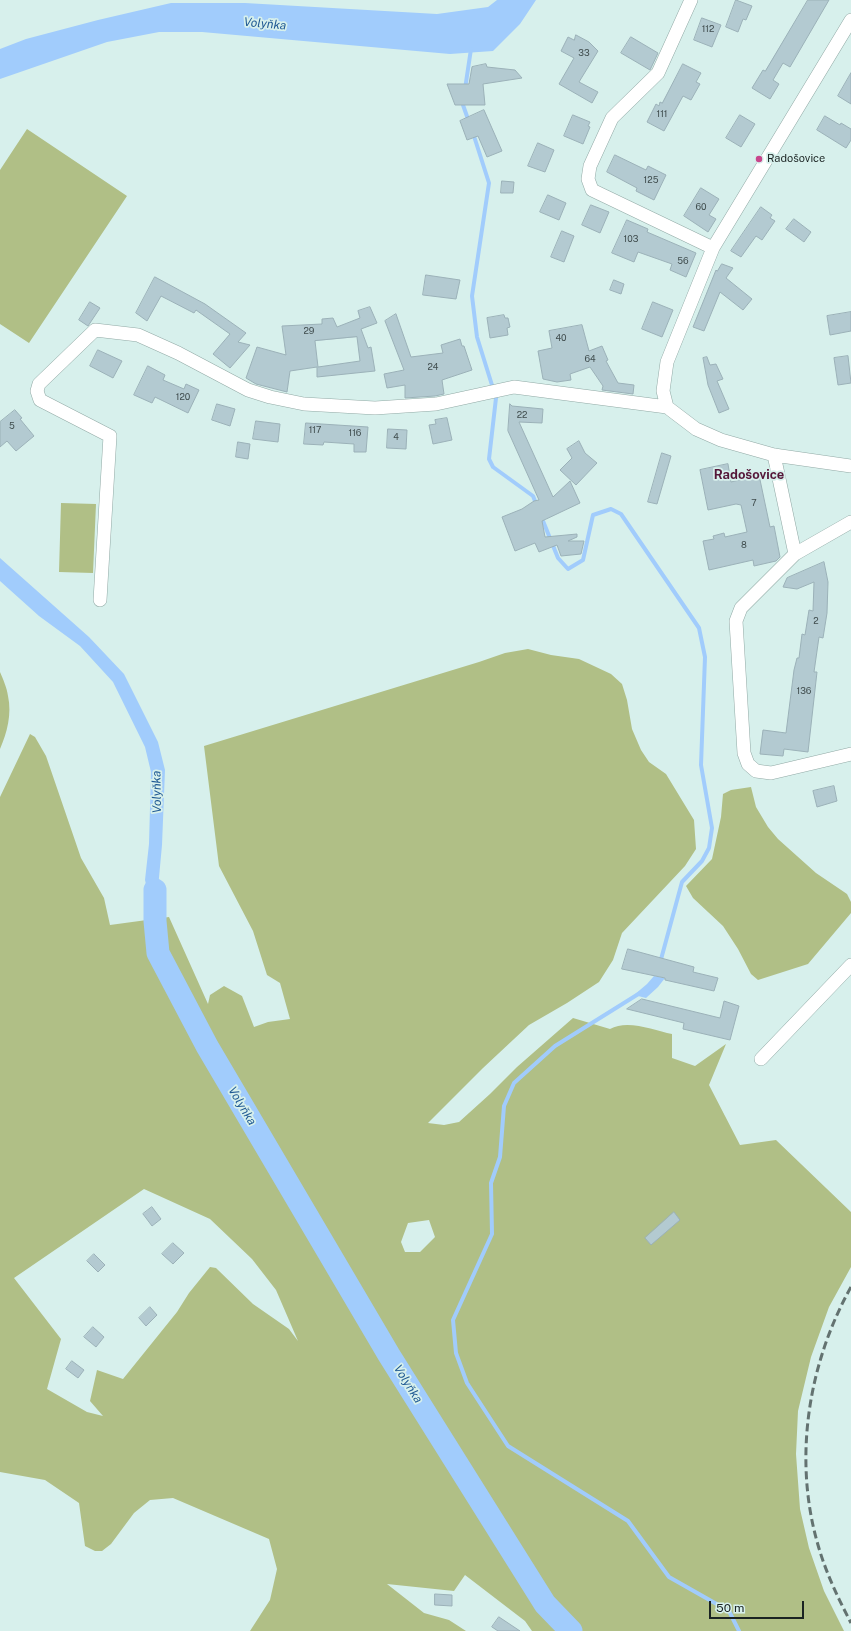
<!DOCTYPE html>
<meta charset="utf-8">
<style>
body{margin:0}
#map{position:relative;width:851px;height:1631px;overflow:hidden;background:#d7f0ec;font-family:"Public Sans",sans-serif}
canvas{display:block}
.scale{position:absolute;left:709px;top:1601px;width:95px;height:18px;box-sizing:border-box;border:2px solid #1a2322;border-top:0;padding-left:5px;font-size:12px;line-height:14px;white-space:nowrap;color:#1a2322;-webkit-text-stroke:3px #d7f0ec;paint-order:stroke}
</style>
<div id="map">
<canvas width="851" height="1631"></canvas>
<div class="scale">50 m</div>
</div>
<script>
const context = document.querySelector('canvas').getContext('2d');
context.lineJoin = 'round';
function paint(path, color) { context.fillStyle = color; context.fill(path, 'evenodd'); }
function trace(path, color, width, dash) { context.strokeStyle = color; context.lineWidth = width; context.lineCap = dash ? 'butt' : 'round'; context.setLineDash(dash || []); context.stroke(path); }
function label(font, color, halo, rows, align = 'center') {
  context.font = font + ' "Public Sans",sans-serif'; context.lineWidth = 3.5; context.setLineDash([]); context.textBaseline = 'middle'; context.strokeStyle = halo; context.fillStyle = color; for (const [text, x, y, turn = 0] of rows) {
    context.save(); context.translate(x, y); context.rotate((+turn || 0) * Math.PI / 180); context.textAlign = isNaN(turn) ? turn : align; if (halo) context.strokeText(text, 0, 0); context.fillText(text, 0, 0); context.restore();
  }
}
const green = new Path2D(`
 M27 129 127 196 29 343 0 324V170Z
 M61 503 96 504 93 573 59 572Z
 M528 649 551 655 579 659 611 674 622 684 627 700 632 729 641 750 649 762 666 774 694 820 696 849 685 866 622 933 613 960 599 982 567 1003 529 1025 483 1068 428 1123 444 1125 459 1122 490 1094 517 1067 573 1018 610 1029C627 1019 654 1030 672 1034V1058L695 1066 726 1044 709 1085 740 1145 776 1140 851 1212V1267L829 1307 811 1357 798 1411 796 1454 800 1509 809 1548 824 1591 844 1631H532L525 1621 465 1575 454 1591 387 1584 424 1613 449 1620 466 1631H250L270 1600 277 1569 269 1539 173 1498 150 1500 134 1513 111 1544 102 1551H95L85 1546 79 1503 45 1480 0 1472V797L30 734 35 737 46 756 81 858 104 898 110 925 169 917 208 1004 210 995 224 986 242 996 254 1027 268 1022 290 1019 280 983 267 975 253 931 219 866 204 746 479 662 505 653ZM144 1189 210 1219 252 1259 276 1290 298 1341 289 1329 253 1304 216 1268 210 1267 189 1293 177 1312 123 1379 97 1370 90 1401 103 1416 87 1412 47 1389 61 1339 14 1278ZM429 1220 435 1237 420 1252H405L401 1242 408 1223Z
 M0 672C3 679 7 688 8 696 12 714 7 733 0 749Z
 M751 787 756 807 768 827 778 839 816 873 847 894 851 902V913L808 964 758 980 751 974 738 949 723 926 693 898 686 886 712 859 721 817 723 794 731 790Z`);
const water = new Path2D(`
 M497 0H536L520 24 493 51 450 54 202 32H159L107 42 0 79V49L26 39 98 20 171 3H245L437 14 488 7Z
 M0 558 89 637 124 674 158 742 165 770 162 845 155 921 145 880 149 844 151 772 145 747 113 682 80 646 39 616 0 581Z
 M654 976 665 978 658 987 646 998 634 995 647 984Z`);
const stream = new Path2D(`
 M465 89 471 49
 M464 100 463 105 469 122
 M473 133 489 183 472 296 477 337 496 398 489 459 493 467 533 496 537 506
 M541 516 558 558 568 569 583 560 593 515 611 509 621 514 699 628 705 657 701 765 712 828 709 848 702 861 682 882 660 963
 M640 993 555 1046 514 1083 504 1106 500 1157 491 1183 492 1234 453 1320 456 1353 467 1383 508 1446 628 1521 669 1577 729 1611 739 1631`);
const river = new Path2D(`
 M155 890V921L158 953 207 1046 389 1355 545 1604 571 1631`);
const building = new Path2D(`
 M736 0 752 6 746 20 743 19 738 32 726 27Z
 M808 0H829L790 67 783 63 773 80 779 84 770 99 752 88 763 70 765 71Z
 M702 18 721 25 712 47 694 40Z
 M576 35 589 42 598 51 579 82 598 92 592 103 559 84 574 58 561 51 568 37 574 40Z
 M631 37 658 53 650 70 621 53Z
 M486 64 487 67 515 70 522 78 483 84 485 105H455L447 84H469L472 67Z
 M683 64 701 73 696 82 700 84 691 100 683 96 664 131 647 122 656 104 659 106 660 102 662 103Z
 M851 73V104L838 96Z
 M484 110 502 151 487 157 478 136 467 140 460 121Z
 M573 115 590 122 588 126 590 127 583 144 564 136Z
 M740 115 755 124 741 147 726 138Z
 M825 116 840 125 841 123 851 129V140L846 148 817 130Z
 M538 143 554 150 545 172 528 166Z
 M615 155 646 170 648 166 666 175 654 200 636 191 637 188 607 172Z
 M502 181 514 182 513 193H501Z
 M701 188 719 199 709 215 716 219 708 232 684 216Z
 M548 195 566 203 559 220 540 212Z
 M591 205 609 212 600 233 582 225Z
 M761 207 772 215 770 218 775 221 762 240 756 236 741 257 731 251Z
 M794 219 811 232 804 242 786 229Z
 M627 220 648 229 647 232 696 253 686 277 670 270 672 264 638 252 634 262 612 253Z
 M562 231 574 236 564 262 551 257Z
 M722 264 733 268 726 278 752 299 743 310 720 292 704 331 693 327 716 270 717 271Z
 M426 275 460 280 456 299 423 295Z
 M155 277 205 304 246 333 238 342 250 345 230 368 213 354 230 334 196 310 194 313 161 296 147 321 136 313Z
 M614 280 624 284 621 294 610 290Z
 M90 302 100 308 88 326 79 320Z
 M653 302 673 310 662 337 642 329Z
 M370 307 377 323 361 329 368 348 371 347 375 371 317 377V367L290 371 287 392 256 384 246 378 257 347 286 355 282 326 322 324V319L333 318 337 327 360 318 358 311ZM357 337 360 361 318 367 315 341Z
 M851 312V331L830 335 827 316Z
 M396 314 411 357 443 353 441 345 460 339 462 346H464L472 370 442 380 444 394 435 396 405 398V385L387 388 384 374 404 370 385 321Z
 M504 315 505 318H508L510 327 507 328 508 335 490 338 487 318Z
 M582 325 589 351 602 346 608 360 606 361 618 383 634 385 633 394 602 390 603 386 590 367 570 374 571 380 557 382 543 379 538 351 552 348 549 331Z
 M98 350 122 361 113 378 90 366Z
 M848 356 851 383 838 385 834 358Z
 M707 357 710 365 716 364 723 379 717 381 729 409 719 413 708 385 703 358Z
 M148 366 165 375 163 380 184 389 186 384 199 390 188 413 155 397 152 403 134 395Z
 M217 404 235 409 230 426 212 420Z
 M510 404 512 406 543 409 542 423 519 422 553 497 570 481 580 503 542 521 545 537 577 534V537L568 541H584L581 554 561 556 557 545 539 552 535 543 515 551 502 517 522 509 534 501 539 500 508 431Z
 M15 410 22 418 20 419 34 436 16 451 7 441 0 447V422Z
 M447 418 452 440 433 444 429 425 436 424 435 420Z
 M256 421 280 424 278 442 253 439Z
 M306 423 368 427 366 452H354V444L324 442 323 445 304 444Z
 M388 429 407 430 406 449 387 448Z
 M579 441 585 453 597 463 576 485 560 470 572 458 567 449Z
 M238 442 250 444 248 459 236 457Z
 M662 453 671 456 657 504 648 502Z
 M728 464 731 482 759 475 770 527 774 526 780 557 776 561 754 566 753 560 709 570 703 541 714 539 713 536 724 533 725 537 747 532 741 505 736 504 708 510 700 470Z
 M824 562 828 582 827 613 823 638 819 637 814 672H817L808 752 784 749 783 756 760 754 763 730 786 733 794 670 797 658H799L802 634 805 635 809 610 813 611 814 582 797 589 783 587 787 578Z
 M834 786 837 801 817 807 813 791Z
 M628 949 694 967 693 972 718 978 714 991 665 980V978L622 969Z
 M642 999 720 1018 724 1001 739 1006 730 1040 683 1029 684 1023 627 1009Z
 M152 1207 161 1219 152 1226 143 1214Z
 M674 1212 680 1220 651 1245 645 1238Z
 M173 1243 184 1253 173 1264 162 1254Z
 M94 1254 105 1265 98 1272 87 1261Z
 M150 1307 157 1315 146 1326 139 1318Z
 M93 1327 104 1337 96 1347 84 1337Z
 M72 1361 84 1370 78 1378 66 1369Z
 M435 1594 452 1595V1606L435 1605Z
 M499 1617 520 1631H498L492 1627Z`);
const minor = new Path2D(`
 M691 0 658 73 612 118 590 166 588 179 592 190 713 248
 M667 407 663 391 667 362 713 248 851 20
 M774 455 795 554 741 608 736 621 744 753 748 764 756 771 771 773 851 754
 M795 554 851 522
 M100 600 110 436 40 400 37 391 39 384 95 330 138 335 178 353 248 390 270 397 304 404 375 408 436 404 514 387 667 407 696 429 721 440 774 455 851 466
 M761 1059 851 965`);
const rail = new Path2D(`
 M851 1287C808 1364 793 1459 818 1545 826 1573 838 1598 851 1623`);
const markers = [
 [759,159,4,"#c8458c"]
];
const numberNames = [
 ["112",708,29],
 ["33",584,53],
 ["111",662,114],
 ["125",651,180],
 ["60",701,207],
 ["103",631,239],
 ["56",683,261],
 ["29",309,331],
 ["40",561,338],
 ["64",590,359],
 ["24",433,367],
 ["120",183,397],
 ["22",522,415],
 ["5",12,426],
 ["117",315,430],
 ["116",355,433],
 ["4",396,437],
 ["7",754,503],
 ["8",744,545],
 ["2",816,621],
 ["136",804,691]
];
const poiNames = [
 ["Radošovice",767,159]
];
const waterNames = [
 ["Volyňka",265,24,5],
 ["Volyňka",157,792,-91],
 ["Volyňka",242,1106,59],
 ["Volyňka",408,1384,58]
];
const quarterNames = [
 ["Radošovice",749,475]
];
paint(green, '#b0bf86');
paint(water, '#a1ccfc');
trace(stream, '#a1ccfc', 4);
trace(river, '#a1ccfc', 23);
paint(building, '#b3cad1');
trace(building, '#9bb1b8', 1);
trace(minor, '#91a9a5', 14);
trace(minor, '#fff', 13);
trace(rail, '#637270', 3, [8, 4]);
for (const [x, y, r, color] of markers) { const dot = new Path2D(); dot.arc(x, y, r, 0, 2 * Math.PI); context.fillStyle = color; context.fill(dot); trace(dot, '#d7f0ec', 1.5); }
label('9px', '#404d4e', null, numberNames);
label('11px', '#1a2322', '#d7f0ec', poiNames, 'left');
label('italic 12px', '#1f5993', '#d7f0ec', waterNames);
label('bold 13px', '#551739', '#d7f0ec', quarterNames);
</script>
